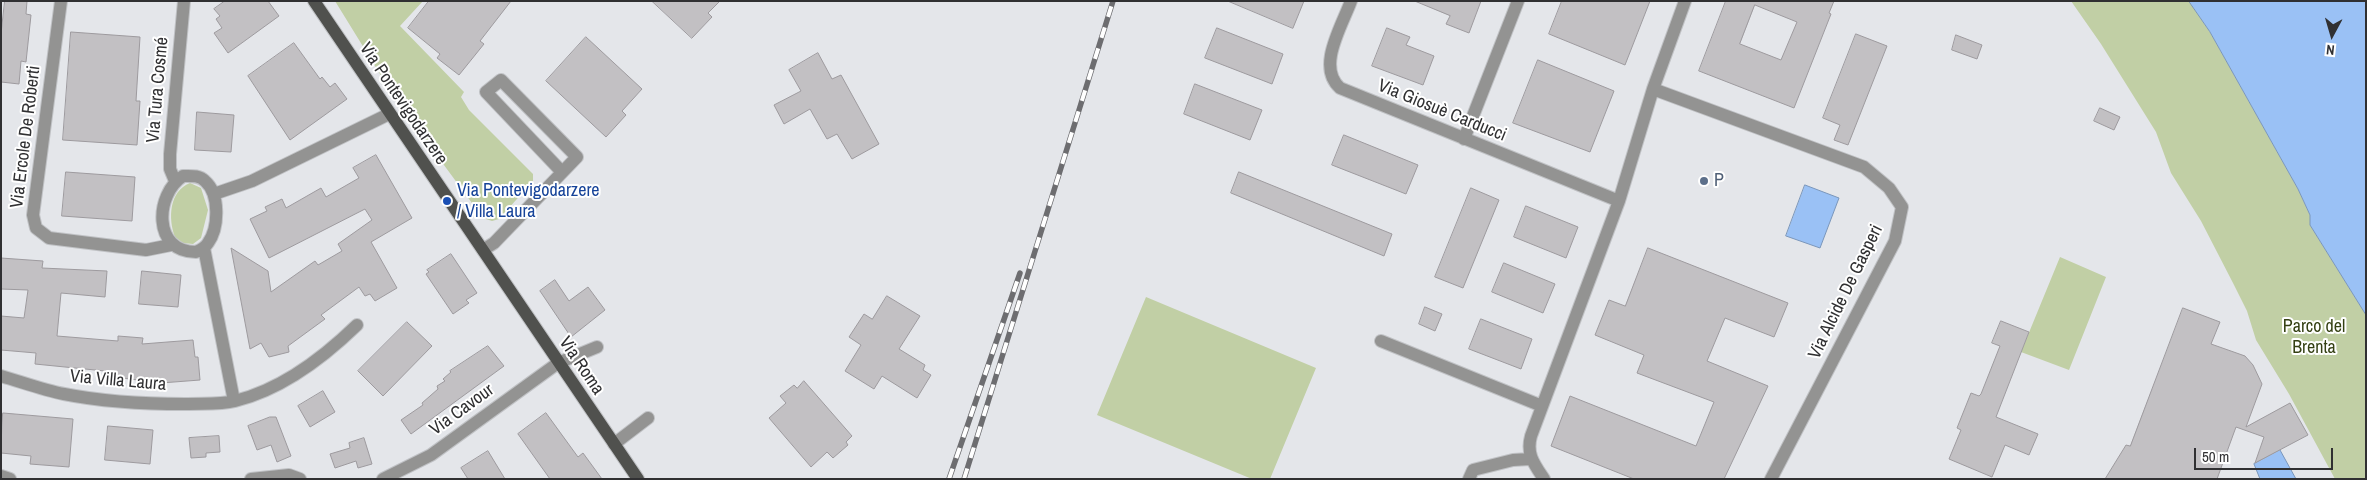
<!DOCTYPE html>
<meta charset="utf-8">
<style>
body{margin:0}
#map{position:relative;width:2367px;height:480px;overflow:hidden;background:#e4e6ea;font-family:"Archivo Narrow",sans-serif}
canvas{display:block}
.frame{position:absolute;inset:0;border:2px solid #303032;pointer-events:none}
.north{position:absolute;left:2307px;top:10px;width:50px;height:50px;-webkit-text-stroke:4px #fff;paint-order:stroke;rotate:186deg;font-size:14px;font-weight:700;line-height:20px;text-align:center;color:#303032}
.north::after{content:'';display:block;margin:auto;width:18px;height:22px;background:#303032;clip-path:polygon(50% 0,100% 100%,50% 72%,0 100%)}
.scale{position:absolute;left:2194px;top:448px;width:139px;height:22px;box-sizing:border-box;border:2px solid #303032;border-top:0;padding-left:6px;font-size:15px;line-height:18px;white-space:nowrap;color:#303032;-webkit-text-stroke:4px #fff;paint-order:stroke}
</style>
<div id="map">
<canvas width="2367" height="480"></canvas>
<div class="frame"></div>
<div class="north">N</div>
<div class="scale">50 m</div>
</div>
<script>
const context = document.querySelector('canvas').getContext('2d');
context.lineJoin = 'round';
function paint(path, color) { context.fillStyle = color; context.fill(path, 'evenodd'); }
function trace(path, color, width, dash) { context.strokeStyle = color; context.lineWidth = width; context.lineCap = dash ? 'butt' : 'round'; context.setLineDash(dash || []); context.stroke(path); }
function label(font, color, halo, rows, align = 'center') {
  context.font = font + ' "Archivo Narrow",sans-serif'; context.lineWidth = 4; context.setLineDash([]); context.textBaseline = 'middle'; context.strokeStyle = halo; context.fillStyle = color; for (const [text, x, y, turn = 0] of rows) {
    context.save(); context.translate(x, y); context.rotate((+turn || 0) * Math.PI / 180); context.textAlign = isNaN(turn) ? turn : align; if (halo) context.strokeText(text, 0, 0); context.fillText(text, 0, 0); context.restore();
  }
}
const green = new Path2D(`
 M335 1H423L400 26 464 92 461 97 469 110 533 174V181L499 219 492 221 483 218 396 100Z
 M2071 1H2189L2210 32 2298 189 2310 215V225L2366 315V479H2335L2289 394 2256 340 2247 311 2233 283 2201 221 2171 173 2156 132 2101 44Z
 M190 183 201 188 208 210 201 238 193 244 183 243 175 237C168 219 169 191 190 183Z
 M2060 257 2106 277 2069 370 2021 352Z
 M1146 297 1316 368 1270 479H1252L1097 415Z`);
const water = new Path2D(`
 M2189 1H2366V315L2310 225V215L2298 189 2210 32Z
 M1805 185 1839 198 1820 248 1786 236Z
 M2280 450 2296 479H2260L2254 464Z`);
const building = new Path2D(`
 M5 1H27L26 14 31 15 26 62 21 61 19 84 1 82V34Z
 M225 1H268L279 16 228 53 214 33 222 28 216 19 220 16 214 9Z
 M429 1H511L480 41 484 44 459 75 437 58 440 54 408 28Z
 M652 1H720L708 13 712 17 692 38Z
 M1228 1H1304L1293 28Z
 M1415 1H1481L1469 33 1446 24 1450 16Z
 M1562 1H1650L1625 65 1549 34Z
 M1726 1H1834L1829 13 1831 14 1794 108 1699 71ZM1755 5 1797 22 1781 60 1740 44Z
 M1217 28 1283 54 1272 84 1205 58Z
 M1387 28 1410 37 1406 45 1434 56 1423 85 1372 66Z
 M71 32 140 37 136 101H140L137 145 63 140Z
 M1856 34 1887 46 1848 145 1834 140 1840 125 1823 118Z
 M1956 35 1982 45 1977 59 1952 50Z
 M586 37 642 89 622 111 626 115 606 137 546 81Z
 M294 43 320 79 322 77 330 87 335 83 347 99 290 140 248 76Z
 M818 53 832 79 841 75 879 144 852 159 837 134 827 139 810 109 784 124 774 105 801 91 789 70Z
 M1538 60 1614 91 1590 152 1513 123Z
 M1195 84 1262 110 1250 140 1184 114Z
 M2100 108 2120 117 2114 130 2094 121Z
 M197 112 234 115 231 152 195 150Z
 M1344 135 1418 165 1406 194 1332 165Z
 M376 155 412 218 371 242 397 288 375 301 370 294 365 296 359 287 321 315 325 319 288 346 289 352 269 357 261 343 250 349 231 248 268 271 271 292 315 261 318 265 342 251 338 244 372 220 365 209 269 258 250 219 267 211 265 207 282 199 286 208 321 188 326 197 359 178 353 168Z
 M66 172 135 177 132 221 62 216Z
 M1239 172 1392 234 1384 256 1231 193Z
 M1471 188 1499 200 1463 288 1435 277Z
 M1526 206 1578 227 1566 258 1514 237Z
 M1648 248 1788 303 1774 337 1725 318 1707 361 1768 386 1724 479H1634L1551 446 1570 396 1696 446 1714 402 1637 373 1644 355 1595 335 1609 300 1625 306Z
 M451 254 477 293 466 300 469 303 453 314 426 274 429 272 427 270Z
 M1 258 43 261 42 268 107 271 105 297 61 293 57 336 118 341V336L143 338 142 344 193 340 195 357H198L200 380 161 383 114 377 115 372 35 364 36 353 1 350V316L24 318 28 290 1 289Z
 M1504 263 1555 284 1543 313 1492 292Z
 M142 271 181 275 178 307 139 304Z
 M555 280 569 301 588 287 605 310 571 337 540 291Z
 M887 296 920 316 899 349 925 365 923 370 931 375 917 398 882 376 874 389 845 371 861 345 849 337 864 314 872 319Z
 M1425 307 1442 314 1435 331 1419 324Z
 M2183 308 2220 322 2211 344 2245 356 2253 365 2262 384 2246 427 2290 403 2308 435 2255 463 2264 437 2236 427 2217 479H2105L2126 445 2130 446Z
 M1481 319 1532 339 1521 369 1469 349Z
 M2001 321 2029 332 1996 417 2038 434 2029 455 2005 445 1992 477 1949 459 1961 430 1957 428 1971 393 1979 396 1981 394 2000 346 1992 343Z
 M407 322 432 346 383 396 358 371Z
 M488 346 504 366 411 434 401 420 423 405 422 403 438 389 437 386 445 381 443 379 451 372 450 371Z
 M804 381 852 436 846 442 848 445 833 458 827 452 811 467 769 418 786 403 780 396 794 385 797 388Z
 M323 391 335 412 310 427 298 406Z
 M3 413 73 419 69 467 30 464 31 456 1 453Z
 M546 413 578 457 583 453 602 479H550L518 434Z
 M270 417H276L291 456 277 462 271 445 257 450 248 426Z
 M108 426 153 430 150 464 105 460Z
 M219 436 220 452 206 453V457L191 458 189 438Z
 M364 438 372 464 358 468 356 461 335 468 330 454 350 448 349 443Z
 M488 451 505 479H468L461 468Z`);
const minor = new Path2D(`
 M61 1 33 215 36 228 49 238 146 250 171 245
 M1351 1C1342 26 1316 67 1340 88L1619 201
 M1653 89 1864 167 1889 188 1902 207 1895 241 1771 479
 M1464 139 1518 1
 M183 176C191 176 199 175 205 181 220 194 219 228 208 243 205 248 200 250 196 252 152 252 155 194 183 176Z
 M175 181 170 169V154L184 1
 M214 194 252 181 389 114
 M204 248 234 401
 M483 250 494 243 577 157 501 80 486 92 562 172
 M1381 341 1542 406
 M1 376C22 382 43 390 64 394 104 402 144 404 185 404 201 403 219 405 235 401 280 390 324 357 357 325
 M614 444 648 418
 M1 476 10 479
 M251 479 289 475 300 479
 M383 479 431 455 558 363 597 347
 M1469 479 1473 470 1513 460 1530 459
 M1544 479C1534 464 1526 454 1531 436L1619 201 1653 89 1685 1`);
const major = new Path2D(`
 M314 1 638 479`);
const rail = new Path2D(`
 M949 479 1020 273
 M964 479 1113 1`);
const markers = [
 [1704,181,5,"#5c6f8a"],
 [447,201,5,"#1a4fb4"]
];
const streetNames = [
 ["Via Tura Cosmé",158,90,-85],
 ["Via Pontevigodarzere",403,104,56],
 ["Via Giosuè Carducci",1442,111,22],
 ["Via Ercole De Roberti",26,137,-83],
 ["Via Alcide De Gasperi",1846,292,-64],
 ["Via Roma",581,366,56],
 ["Via Villa Laura",118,381,5],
 ["Via Cavour",462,410,-36]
];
const serviceNames = [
 ["P",1714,181]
];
const transitNames = [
 ["Via Pontevigodarzere",457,191],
 ["/ Villa Laura",457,212]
];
const parkNames = [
 ["Parco del",2314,327],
 ["Brenta",2314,348]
];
paint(green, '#c1cfa5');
paint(water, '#9ac1f5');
trace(water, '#7a96ba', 1);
paint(building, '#c2c0c3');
trace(building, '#9d9a9e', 1);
trace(minor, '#c0c2c5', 14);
trace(major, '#c0c2c5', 14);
trace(minor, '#939392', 12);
trace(major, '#50514e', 12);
trace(rail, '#6d6d70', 5.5);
trace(rail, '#fff', 4, [11]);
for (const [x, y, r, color] of markers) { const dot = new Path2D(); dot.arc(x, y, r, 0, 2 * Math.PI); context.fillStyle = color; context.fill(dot); trace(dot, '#fff', 2); }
label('18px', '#303032', '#fff', streetNames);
label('18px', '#4e5e75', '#fff', serviceNames, 'left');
label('18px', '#164399', '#fff', transitNames, 'left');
label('18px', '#344013', '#fff', parkNames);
</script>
